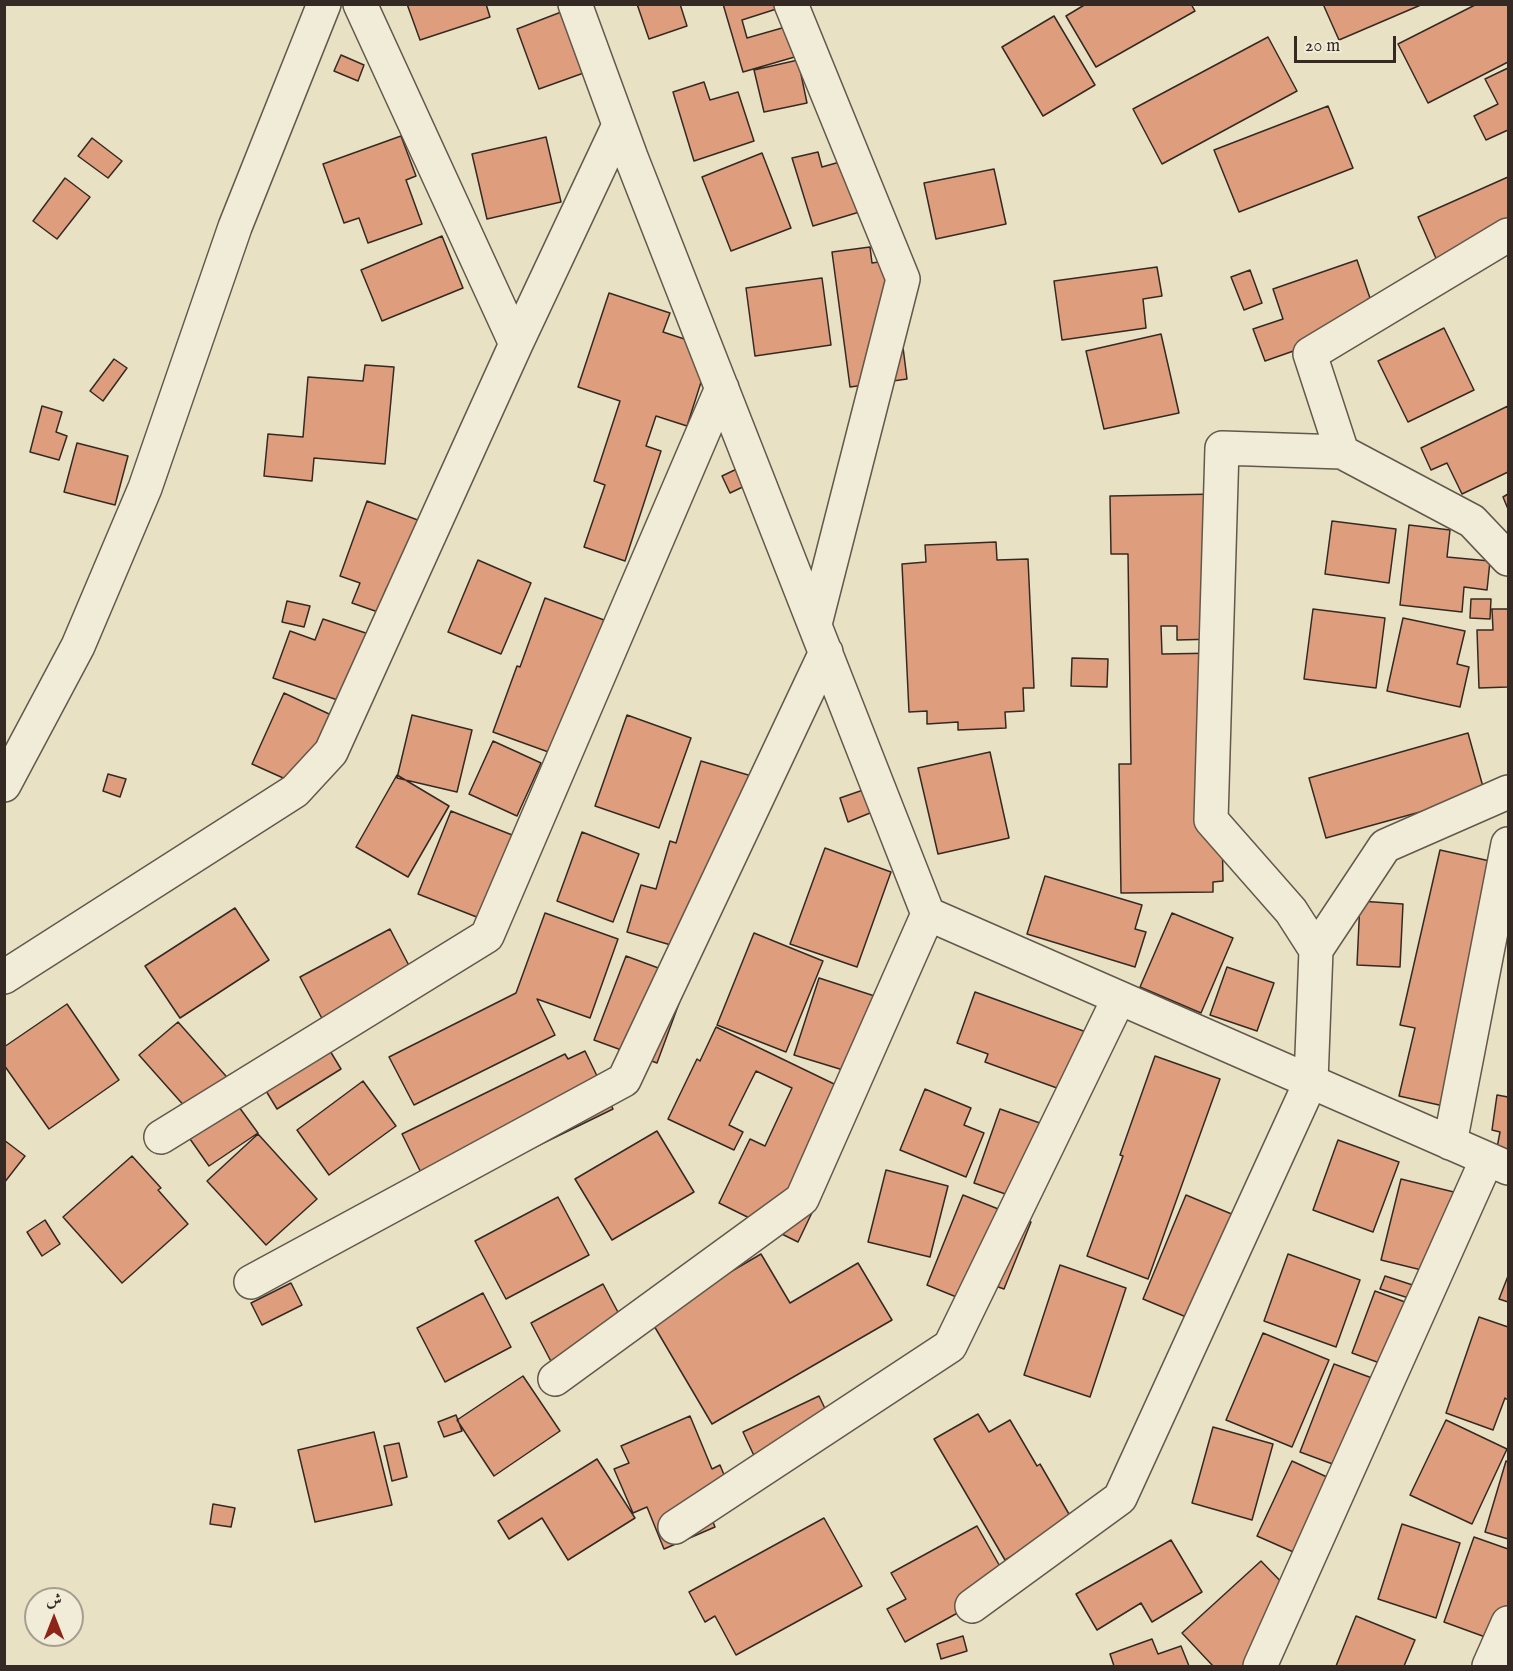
<!DOCTYPE html>
<meta charset="utf-8">
<style>
body{margin:0}
#map{position:relative;width:1513px;height:1671px;overflow:hidden;background:#e9e1c3;font-family:"IM FELL English",Amiri,serif}
canvas{display:block}
.frame{position:absolute;inset:0;border:6px solid #352a23;pointer-events:none}
.north{position:absolute;left:24px;top:1587px;width:60px;height:60px;box-sizing:border-box;background:#f1ecd8;border:2px solid #a69e90;border-radius:50%;rotate:0deg;font-size:16px;font-weight:700;line-height:24px;text-align:center;color:#352a23}
.north::after{content:'';display:block;margin:auto;width:21px;height:27px;background:#8f2418;clip-path:polygon(50% 0,100% 100%,50% 72%,0 100%)}
.scale{position:absolute;left:1294px;top:36px;width:102px;height:27px;box-sizing:border-box;border:3px solid #352a23;border-top:0;padding-left:8px;font-size:18px;line-height:21px;white-space:nowrap;color:#352a23;-webkit-text-stroke:4px #f1ecd8;paint-order:stroke}
</style>
<div id="map">
<canvas width="1513" height="1671"></canvas>
<div class="frame"></div>
<div class="north">ش</div>
<div class="scale">20 m</div>
</div>
<script>
const context = document.querySelector('canvas').getContext('2d');
context.lineJoin = 'round';
function paint(path, color) { context.fillStyle = color; context.fill(path, 'evenodd'); }
function trace(path, color, width, dash) { context.strokeStyle = color; context.lineWidth = width; context.lineCap = dash ? 'butt' : 'round'; context.setLineDash(dash || []); context.stroke(path); }
const building = new Path2D(`
 M407 4H486L490 17 420 40Z
 M637 4H680L687 26 649 39Z
 M723 4H792L742 20 747 38 789 26 798 56 743 72Z
 M1086 4H1191L1195 11 1096 67 1066 16Z
 M1323 4H1423L1339 40Z
 M1477 4H1508V62L1428 103 1398 44Z
 M569 9 592 70 539 89 517 29Z
 M1054 16 1095 85 1043 116 1002 47Z
 M1268 37 1297 91 1162 164 1133 109Z
 M341 55 364 65 358 81 334 71Z
 M798 60 807 103 764 112 754 70Z
 M1508 68V130L1486 140 1474 116 1498 104 1485 79Z
 M704 82 710 100 738 92 754 141 694 161 673 92Z
 M1328 106 1353 168 1239 212 1214 150Z
 M401 136 416 176 406 180 422 224 368 243 359 218 344 223 323 164Z
 M546 137 561 202 487 219 472 154Z
 M92 138 122 161 108 178 78 156Z
 M818 152 822 167 861 156 876 207 813 226 792 158Z
 M762 153 791 228 731 251 702 177Z
 M994 169 1006 224 936 239 924 183Z
 M1508 177V251L1445 279 1418 217Z
 M65 178 90 197 57 239 33 221Z
 M442 236 463 288 382 321 361 270Z
 M870 247 872 263 892 260 907 379 850 387 832 252Z
 M1357 260 1370 298 1368 299 1376 322 1265 361 1253 329 1283 319 1273 289Z
 M1157 267 1162 296 1143 299 1146 328 1062 340 1054 281Z
 M1250 270 1262 303 1244 310 1231 277Z
 M822 278 831 345 755 356 746 288Z
 M609 293 670 313 663 332 712 348 687 426 656 416 646 446 661 451 625 561 584 547 605 485 594 481 620 401 578 387Z
 M1444 328 1474 390 1408 422 1378 361Z
 M1161 334 1179 413 1104 429 1086 351Z
 M114 359 127 368 103 401 90 391Z
 M365 365 394 367 385 464 314 458 312 481 264 476 268 434 303 437 308 377 363 381Z
 M42 406 62 412 56 432 67 436 59 460 30 452Z
 M1508 406V472L1462 494 1447 463 1431 470 1421 448Z
 M77 443 128 456 115 505 64 492Z
 M741 467 749 484 730 493 722 476Z
 M1218 494 1216 639 1177 640V626H1161L1162 654 1219 653 1223 881 1213 882V892L1121 893 1119 764H1131L1128 554H1111L1110 496Z
 M1508 494V509L1503 497Z
 M367 501 439 528 413 599 386 589 378 612 352 603 360 583 340 576Z
 M1332 521 1396 529 1389 583 1325 574Z
 M1409 525 1450 530 1447 557 1490 561 1487 590 1464 587 1462 612 1400 605Z
 M996 542 997 560 1028 559 1034 688H1023L1024 711 1005 712 1006 728 958 730V722L927 724V711L909 712 902 564 926 562 925 545Z
 M478 560 531 583 501 654 448 632Z
 M545 598 604 620 554 754 493 732 517 666 520 667Z
 M1471 599H1491L1490 619 1470 618Z
 M287 601 310 606 304 627 282 622Z
 M1313 609 1385 618 1376 688 1304 679Z
 M1492 609H1508V687L1479 688 1477 630H1493Z
 M1403 618 1465 631 1457 664 1469 667 1460 707 1387 691Z
 M323 619 387 640 364 709 273 678 290 631 315 640Z
 M1072 658 1108 659 1107 687 1071 686Z
 M284 693 342 720 310 790 252 764Z
 M412 715 472 730 457 792 397 778Z
 M627 715 691 738 659 828 595 806Z
 M1468 733 1485 794 1326 838 1309 778Z
 M493 741 541 763 517 816 469 794Z
 M990 752 1009 838 938 854 918 768Z
 M701 761 755 777 701 954 627 932 641 885 656 889 670 841 676 843Z
 M108 774 126 779 120 797 103 791Z
 M397 775 449 806 408 877 356 847Z
 M866 789 875 811 848 822 840 798Z
 M451 811 525 840 492 923 418 894Z
 M582 832 639 854 613 922 557 901Z
 M825 848 891 872 857 967 790 944Z
 M1440 850 1508 865 1457 1109 1399 1096 1415 1028 1400 1025Z
 M1045 876 1142 905 1135 929 1146 932 1135 967 1027 934Z
 M1360 901 1403 904 1400 967 1357 965Z
 M235 908 269 960 180 1018 145 966Z
 M545 913 618 939 590 1018 537 999 555 1035 414 1105 389 1057 516 993Z
 M1172 913 1233 938 1201 1013 1140 987Z
 M390 929 417 981 327 1028 300 977Z
 M754 933 823 961 786 1052 717 1025Z
 M626 956 688 979 657 1063 594 1040Z
 M1227 967 1274 983 1257 1031 1210 1015Z
 M819 978 890 1001 866 1077 794 1055Z
 M975 992 1089 1033 1068 1092 985 1062 988 1054 957 1043Z
 M67 1004 119 1080 49 1129 4 1065V1047Z
 M178 1022 233 1084 195 1118 139 1055Z
 M716 1027 859 1096 829 1177 798 1242 719 1203 750 1139 765 1146 792 1088 756 1071 729 1125 743 1132 734 1150 668 1119 697 1059 700 1061Z
 M321 1036 341 1069 277 1109 257 1076Z
 M585 1051 613 1109 433 1197 402 1134 565 1054 568 1059Z
 M1155 1056 1220 1079 1148 1279 1087 1256 1123 1156 1120 1155Z
 M363 1081 396 1126 329 1175 297 1130Z
 M925 1089 971 1108 964 1125 984 1133 966 1177 900 1150Z
 M1508 1092V1155L1496 1153 1500 1132 1492 1130 1497 1095 1508 1097Z
 M231 1096 258 1133 209 1166 183 1129Z
 M1000 1109 1057 1129 1031 1203 974 1183Z
 M657 1131 694 1192 612 1240 575 1179Z
 M258 1134 317 1199 266 1245 207 1181Z
 M4 1140 25 1156 4 1183Z
 M1338 1140 1399 1162 1373 1232 1313 1210Z
 M132 1156 161 1188 158 1190 188 1224 122 1283 63 1217Z
 M886 1170 948 1186 930 1257 868 1242Z
 M1401 1179 1466 1195 1446 1276 1381 1260Z
 M963 1195 1031 1222 1004 1289 990 1284 981 1307 927 1285Z
 M1186 1195 1246 1220 1203 1324 1143 1299Z
 M558 1197 589 1255 506 1299 475 1241Z
 M45 1220 60 1244 42 1256 27 1232Z
 M761 1254 790 1303 858 1263 892 1320 712 1424 650 1319Z
 M1288 1254 1360 1280 1336 1347 1264 1321Z
 M1060 1265 1126 1288 1090 1397 1024 1375Z
 M1385 1276 1431 1291 1428 1304 1380 1289Z
 M1508 1276V1302L1499 1299Z
 M291 1283 302 1305 262 1325 251 1303Z
 M603 1284 628 1331 555 1369 531 1323Z
 M1375 1291 1424 1309 1402 1371 1352 1353Z
 M483 1293 511 1347 445 1382 417 1328Z
 M1479 1317 1508 1327V1400L1505 1398 1493 1430 1446 1413Z
 M1263 1333 1329 1360 1292 1447 1226 1420Z
 M1334 1364 1391 1385 1357 1473 1300 1452Z
 M523 1376 560 1431 494 1476 457 1420Z
 M819 1396 839 1438 763 1475 743 1432Z
 M978 1414 989 1432 1010 1420 1037 1466 1040 1464 1073 1521 1005 1560 934 1439Z
 M456 1415 462 1431 444 1437 438 1422Z
 M690 1416 712 1469 720 1465 734 1499 708 1509 715 1527 664 1549 647 1507 633 1513 614 1469 629 1463 621 1446Z
 M1446 1420 1507 1449 1472 1524 1410 1495Z
 M1213 1427 1273 1444 1252 1520 1192 1503Z
 M374 1432 392 1505 315 1522 298 1450Z
 M399 1443 407 1477 392 1481 384 1446Z
 M597 1459 635 1518 568 1560 542 1518 509 1539 498 1521Z
 M1292 1461 1351 1488 1316 1562 1257 1536Z
 M1506 1461 1508 1462V1539L1485 1532Z
 M213 1504 235 1508 231 1527 210 1524Z
 M824 1518 862 1586 736 1655 715 1616 705 1622 689 1592Z
 M1402 1524 1460 1543 1436 1618 1378 1599Z
 M977 1526 1010 1584 905 1642 887 1609 906 1599 891 1573Z
 M1474 1537 1508 1549V1615L1499 1642 1444 1622Z
 M1171 1540 1202 1592 1152 1622 1141 1603 1097 1630 1076 1594Z
 M1261 1561 1293 1594 1254 1666H1213L1182 1633Z
 M1356 1616 1415 1640 1404 1666H1336Z
 M963 1636 967 1651 941 1659 937 1644Z
 M1152 1639 1158 1654 1181 1646 1189 1666H1114L1110 1654Z`);
const minor = new Path2D(`
 M360 4 516 344
 M575 4 631 157 928 914 1508 1168
 M791 4 903 279 815 624
 M1342 452 1310 354 1508 235
 M4 785 78 646 145 488 235 227 324 4
 M1316 950 1385 846 1508 792
 M4 977 295 791 331 752 516 344 619 125
 M161 1137 487 936 722 388
 M1450 1143 1508 844
 M251 1282 624 1080 826 652
 M555 1379 802 1199 928 914
 M675 1527 950 1346 1119 998
 M972 1606 1120 1498 1311 1081 1316 950 1291 911 1211 820 1222 448 1342 452 1472 521 1508 559
 M1260 1666 1487 1159
 M1489 1666 1508 1623`);
paint(building, '#de9e7e');
trace(building, '#352a23', 1.5);
trace(minor, '#62584b', 36);
trace(minor, '#f1ecd8', 33);
</script>
